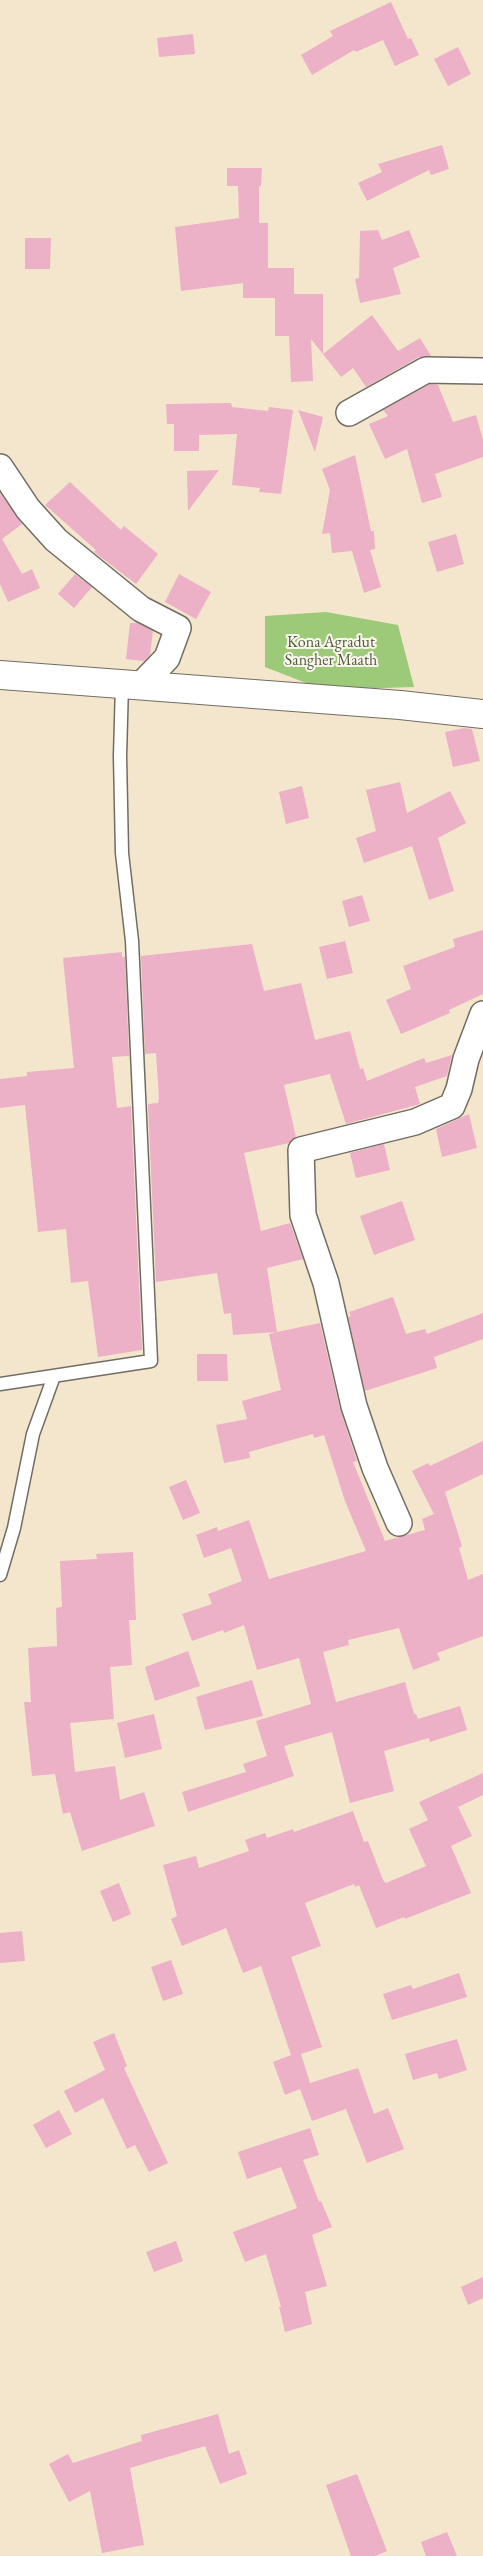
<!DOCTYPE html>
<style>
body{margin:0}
canvas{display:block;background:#f4e6cd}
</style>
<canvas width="483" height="2556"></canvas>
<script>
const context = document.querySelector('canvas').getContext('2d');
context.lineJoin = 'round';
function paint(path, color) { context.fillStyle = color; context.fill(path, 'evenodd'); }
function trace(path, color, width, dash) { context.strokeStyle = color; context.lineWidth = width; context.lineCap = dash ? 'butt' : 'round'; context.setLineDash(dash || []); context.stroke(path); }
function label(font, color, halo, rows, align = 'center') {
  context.font = font + ' "EB Garamond",serif'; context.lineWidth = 4; context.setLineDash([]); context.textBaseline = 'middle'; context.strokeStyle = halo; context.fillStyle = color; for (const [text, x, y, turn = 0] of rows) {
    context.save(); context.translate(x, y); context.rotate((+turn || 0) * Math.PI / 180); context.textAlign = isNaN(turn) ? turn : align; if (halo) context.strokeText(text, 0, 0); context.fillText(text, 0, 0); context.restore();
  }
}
const green = new Path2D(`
 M326 612 398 625 414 687 324 690 265 667V616Z`);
const building = new Path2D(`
 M391 2 408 39 411 38 419 55 395 66 383 40 356 52 354 50 312 75 301 55 333 36 330 31Z
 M193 34 195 54 159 57 157 38Z
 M458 47 471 74 448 86 434 59Z
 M442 145 449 169 431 175 429 170 367 201 358 183 382 172 378 164Z
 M227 168H262L261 186H259V223H268V268H294V294H323V354L372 315 398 351 420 338 431 356 419 357 366 387 353 368 341 377 311 339 313 381 291 382 289 336H275V298H243V283L181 291 175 227 239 218 238 186H227Z
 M378 230 382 240 409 230 420 257 393 268 401 294 360 303 355 279 359 278 360 231Z
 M25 238H51L50 269H25Z
 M430 384 438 385 453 422 476 415 483 440V457L435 474 442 497 422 503 407 449 385 459 369 424 388 416 383 410Z
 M231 403 232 407 268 411 269 407 293 410 281 494 259 492 260 488 232 485 237 434 199 435V451H174V424H167L166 404Z
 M298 410 323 417 315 452Z
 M355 455 371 531H374L375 549 370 550 381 587 364 593 352 551 332 553 330 533 322 534 330 490 322 469Z
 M219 470 188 511 187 471Z
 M70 482 121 530 124 526 158 554 136 584 94 552 96 550 45 505Z
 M0 493 22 524 2 539 22 574 32 569 40 588 8 602 0 584Z
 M456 534 464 564 437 572 428 542Z
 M75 574 92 587 74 608 58 594Z
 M179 574 211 592 196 619 165 602Z
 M130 623H138L153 631 150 655 144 661 126 659Z
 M464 728 472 729 480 761 453 767 445 732Z
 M400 782 407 813 450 791 466 823 438 838 454 891 429 900 412 846 364 863 356 838 376 831 366 790Z
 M302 786 309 818 286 824 279 792Z
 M362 895 370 921 349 927 342 901Z
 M483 930V994L449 1010 450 1013 401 1034 386 1000 411 989 403 966 455 947 453 939Z
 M345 941 353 973 327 979 319 947Z
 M252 944 264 991 301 983 315 1040 350 1031 360 1069 363 1068 367 1081 424 1058 426 1063 452 1055 447 1076 415 1087 420 1104 346 1124 330 1074 284 1085 296 1137 289 1143 244 1153 261 1231 290 1223 303 1259 267 1268 277 1332 320 1323 340 1409 357 1461 353 1462 385 1541 425 1530 422 1519 434 1514 412 1471 428 1463 430 1466 483 1441V1474L445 1492 462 1546 459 1548 468 1580 483 1574V1636L437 1653 440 1660 413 1670 399 1628 348 1640 349 1645 323 1652 336 1702 405 1682 414 1714H416L418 1719 460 1706 467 1730 430 1742 429 1738 384 1751 394 1791 350 1803 332 1732 284 1746 294 1776 188 1812 182 1792 246 1772 243 1764 267 1756 256 1721 311 1704 299 1658 257 1670 244 1625 224 1633 223 1630 192 1641 182 1614 212 1604 208 1594 242 1581 231 1548 204 1558 196 1535 217 1527 218 1531 249 1520 269 1579 366 1551 345 1501 324 1435 314 1438 313 1434 249 1452 250 1458 224 1463 216 1425 247 1419 242 1401 281 1390 269 1334 276 1332 233 1335 231 1313 224 1314 217 1273 156 1282 148 1104 158 1103 159 1098 156 1053 145 1054 141 956Z
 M122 952V957H125L129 1056 112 1057 117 1108 131 1106 142 1350 98 1357 88 1281 71 1283 66 1229 38 1232 25 1105 0 1108V1079L27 1076V1072L74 1068 63 958Z
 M469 1114 477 1148 442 1157 436 1129Z
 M384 1144 390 1170 356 1178 350 1153Z
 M402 1201 415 1240 374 1255 360 1216Z
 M393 1297 406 1334 425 1329 427 1334 483 1313V1339L434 1357 437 1368 365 1391 348 1317 351 1316 349 1312Z
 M197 1354H227L228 1381H197Z
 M186 1480 200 1513 183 1520 169 1487Z
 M133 1552 136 1620H129L132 1665 110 1667 114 1719 70 1723 75 1772 115 1766 120 1800 144 1792 155 1826 82 1851 70 1812 63 1814 55 1774 32 1776 24 1702H31L28 1648 57 1646 56 1608 62 1607 60 1561 97 1559 96 1554Z
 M188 1651 200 1686 155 1701 145 1667Z
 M252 1680 263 1716 205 1730 196 1697Z
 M154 1714 162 1749 125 1758 117 1723Z
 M483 1773V1795L458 1807 472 1836 451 1846 471 1893 405 1919 404 1917 376 1928 359 1885 355 1887 354 1884 305 1903 321 1946 291 1957 322 2047 301 2054 310 2083 358 2068 374 2114 388 2108 404 2149 367 2163 346 2109 312 2121 300 2089 285 2095 273 2062 291 2055 261 1966 243 1973 226 1928 182 1946 171 1919 177 1916 163 1865 196 1856 199 1868 249 1851 245 1840 265 1833 267 1838 293 1829 294 1832 353 1811 364 1842 368 1841 383 1880 386 1883 426 1866 409 1829 428 1820 419 1802Z
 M119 1883 131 1914 113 1922 100 1891Z
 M22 1931 25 1961 0 1963V1933Z
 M171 1960 183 1994 163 2001 151 1967Z
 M459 1973 467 1997 392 2020 383 1994 411 1985 413 1989Z
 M114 2033 127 2066 124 2068 168 2163 149 2172 135 2145 127 2149 103 2098 75 2113 64 2091 105 2070 93 2042Z
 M457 2039 467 2070 439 2079 437 2073 413 2080 405 2054Z
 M59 2110 72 2134 46 2148 33 2125Z
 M310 2128 319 2155 303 2160 319 2202 321 2201 332 2227 312 2235 327 2286 305 2292 312 2324 285 2332 279 2307H281L266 2254 245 2262 233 2232 297 2208 281 2167 247 2179 238 2152Z
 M176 2241 183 2261 154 2272 146 2252Z
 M483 2277V2298L468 2305 461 2287Z
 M218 2414 229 2454 239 2450 247 2474 220 2484 205 2446 130 2468 144 2545 102 2553 90 2491 69 2502 49 2464 68 2454 73 2463 142 2441 141 2435Z
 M357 2474 387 2551 375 2556H351L326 2485Z
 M447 2532 457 2556H426L421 2542Z`);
const lane = new Path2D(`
 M0 1384 151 1361 132 941 122 853 120 756 122 684
 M0 1575 14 1528 33 1434 54 1376`);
const street = new Path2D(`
 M349 413 426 370 483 371
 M0 467 28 509 56 540 141 609 178 628 167 658 141 685
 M399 1523 375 1468 354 1406 326 1283 303 1215 301 1150 415 1122 452 1106 459 1089 466 1059 483 1014`);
const primary = new Path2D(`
 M0 675 400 705 483 714`);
const parkNames = [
 ["Kona Agradut",331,643],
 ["Sangher Maath",331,661]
];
paint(green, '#9dca78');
paint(building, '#ecb0c7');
trace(lane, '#716c64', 15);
trace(street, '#716c64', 28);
trace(primary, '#716c64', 30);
trace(lane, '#fff', 12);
trace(street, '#fff', 25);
trace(primary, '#fff', 28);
label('16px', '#4d5b42', '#fbf7ec', parkNames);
</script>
